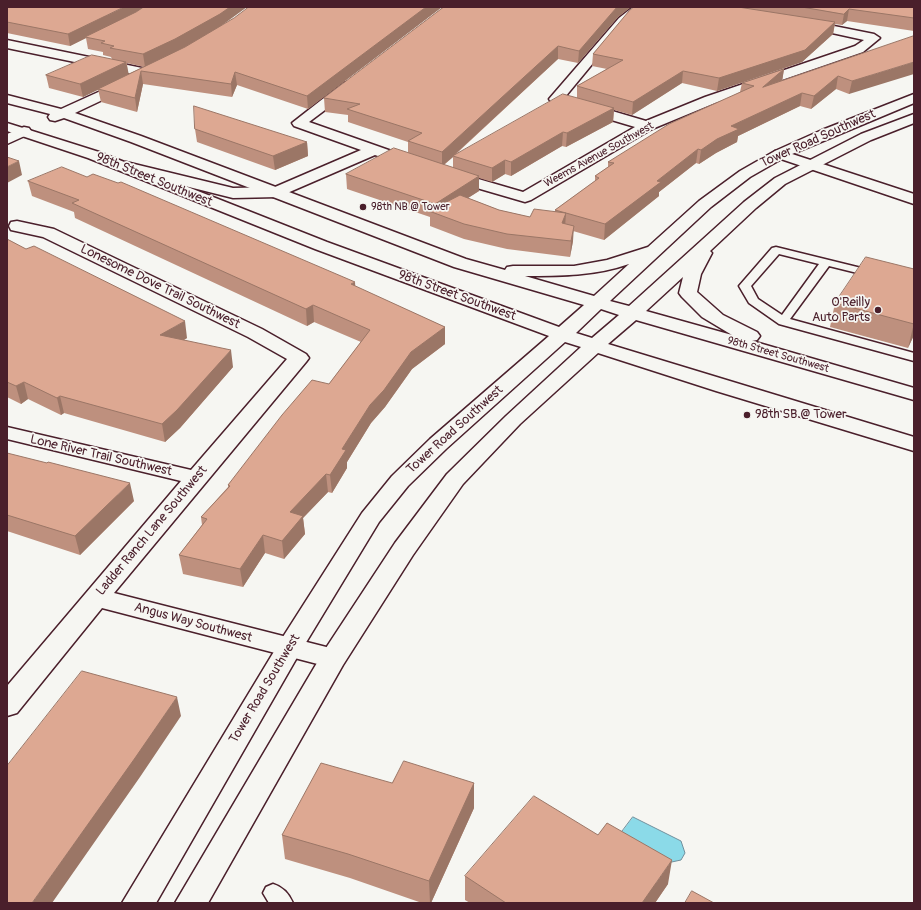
<!DOCTYPE html>
<style>
body{margin:0}
#map{position:relative;width:921px;height:910px;overflow:hidden;background:#f6f6f2;font-family:Pangolin,sans-serif}
canvas{display:block}
.frame{position:absolute;inset:0;border:8px solid #4a1f2b;pointer-events:none}
</style>
<div id="map">
<canvas width="921" height="910"></canvas>
<div class="frame"></div>
</div>
<script>
const context = document.querySelector('canvas').getContext('2d');
context.lineJoin = 'round';
function paint(path, color) { context.fillStyle = color; context.fill(path, 'evenodd'); }
function trace(path, color, width, dash) { context.strokeStyle = color; context.lineWidth = width; context.lineCap = dash ? 'butt' : 'round'; context.setLineDash(dash || []); context.stroke(path); }
function label(font, color, halo, rows, align = 'center') {
  context.font = font + ' Pangolin,sans-serif'; context.lineWidth = 3.5; context.setLineDash([]); context.textBaseline = 'middle'; context.strokeStyle = halo; context.fillStyle = color; for (const [text, x, y, turn = 0] of rows) {
    context.save(); context.translate(x, y); context.rotate((+turn || 0) * Math.PI / 180); context.textAlign = isNaN(turn) ? turn : align; if (halo) context.strokeText(text, 0, 0); context.fillText(text, 0, 0); context.restore();
  }
}
const water = new Path2D(`
 M633 817 681 841 685 853 681 860 667 863 618 837Z`);
const lane = new Path2D(`
 M776 247 914 281V287L829 266 790 319 914 353V361L779 324 749 303 739 286 772 248ZM779 254 819 264 782 315 758 299 751 286Z
 M273 884C283 887 289 894 293 903H269L263 893 266 887Z`);
const street = new Path2D(`
 M633 7H646L627 22 565 97 646 121 705 97 855 46 864 40 800 26 798 24 800 22 804 20 874 34 880 38 863 52 715 103 652 129 531 200 525 202 446 179 443 176 446 173 451 171 523 192 635 127 551 102 549 99 619 18Z
 M7 40 147 69 153 73 147 77 7 48Z
 M348 82 353 83 355 86 353 89 309 122 417 160 420 163 417 166H407L375 155 278 197 233 198 121 170 118 167 121 164 126 162 233 188 275 187 361 150 294 126 292 123 343 83Z
 M24 127 29 128 31 131 29 134 7 144V134Z
 M780 150 914 194V204L775 157 773 154 775 151Z
 M17 221 54 229 262 329 306 354 309 358 306 362 114 593 342 651 346 658 342 665 333 668 102 608 17 713 7 716V686L181 481 7 439V427L191 470 287 359 248 337 43 237 11 230 9 226 11 222Z`);
const secondary = new Path2D(`
 M127 79 132 80 134 83 132 86 75 113 141 136 466 259 505 270 507 267 513 266H574L607 260 648 247 699 201 740 171 775 151 822 130 914 94V103L785 157 750 177 711 207 610 301 629 306 744 202 775 178 861 134 914 114V123L871 140 785 184 756 208 710 251 712 253 701 274 697 292 723 315 757 332 760 336 757 340 752 341 914 388V400L636 320 608 344 914 437V451L716 391 598 353 520 424 463 484 413 555 343 665 208 903H175L324 651 395 543 447 474 506 416 581 347 565 342 446 449 408 486 379 522 299 654 156 903H122L281 640 362 513 392 476 430 439 549 336 315 249 88 158 7 131V123L99 152 327 242 559 327 584 305 454 267 131 142 64 118 55 121 50 120 48 117 50 114 7 103V95L61 109ZM629 264 594 296 525 276C561 276 595 276 629 264ZM683 277 679 293 682 297 702 317 732 335 646 311ZM601 309 619 315 592 338 576 333Z`);
const wall = new Path2D(`
 M7 7 221 26 442 7 308 109 237 85 232 97 143 84 137 112 101 102 98 89 83 97 49 88 46 75 112 59 111 57 103 55V52L88 49 86 38 70 46 7 33ZM127 63 144 67 128 74Z
 M444 7H631L618 17 578 63 558 59 456 154 577 98V86L607 69 592 66 593 54 634 7H914V31L847 21 842 25 835 24 833 34 802 62 717 91 682 83 632 115 614 110 613 122 566 147 562 146 511 176 505 174 492 182 479 178V191L468 198 499 210 530 217 555 212V210L595 181V176L608 167V162L740 92 742 83 784 69 782 81 914 36 849 94 836 89 811 109 800 106 738 136 737 142 716 153 699 164 696 163 659 192V196L604 240 573 231V241L570 257 507 249 464 239 430 226V217L347 189 346 174 408 153V142L348 122V115L325 112 324 98ZM453 157V168L444 165Z
 M195 129 307 142 308 156 275 170 197 142Z
 M28 181 356 287 445 327V344L412 369 385 407 371 423 347 462V468L332 493 328 492 303 518 305 534 284 559 265 553 243 587 183 574 179 555 202 525 201 517 228 487V485L329 384 361 342 314 322 307 326 75 218 74 212 32 196Z
 M7 239 187 338 184 340 233 367 180 428 165 442 64 413 61 415 28 399 21 404 7 397Z
 M914 269V335L908 348 830 327 835 303Z
 M7 453 134 501 80 555 7 531Z
 M392 783H474V808L431 903H422L350 878 285 859 282 835Z
 M465 876 668 884 655 903H470L465 900Z`);
const shadedWall = new Path2D(`
 M124 7H144L128 18 85 37 86 38 70 46 68 34Z
 M230 7H247L221 26 176 52 145 67 143 54Z
 M426 7H442L308 109 307 96Z
 M617 7H631L618 17 578 63 579 51Z
 M849 9 847 21 842 25 844 14Z
 M835 22 833 34 802 62 717 91 719 78Z
 M558 46V59L453 156V157L442 166V152Z
 M126 62 129 75 83 97 80 84Z
 M914 62V74L849 94 852 81Z
 M784 69 782 82 763 87Z
 M141 71 143 84 137 112 135 98Z
 M683 71 682 83 632 115 633 102Z
 M235 72 237 85 232 97 231 84Z
 M838 76 836 89 811 109 814 96Z
 M802 93 800 106 738 136 737 142 716 153 699 164 701 150 731 126Z
 M614 108 613 122 566 147 567 133Z
 M563 132 562 146 511 176V162Z
 M307 142 308 156 275 170 273 156Z
 M698 149 696 163 659 192V196L604 240 605 224 657 181Z
 M505 160V174L492 182V168Z
 M19 161 22 175 7 183V167Z
 M479 176V191L441 215 435 213V204Z
 M566 213 565 228 562 223Z
 M574 226 573 241 570 257 571 241Z
 M355 282 356 298 351 284Z
 M313 305 314 322 307 326 306 309Z
 M185 321 187 338 163 351 160 335Z
 M914 323V335L908 348Z
 M445 327V344L412 369 385 407 371 423 347 462V468L332 493 330 475 342 449 370 405 411 352Z
 M231 350 233 367 180 428 165 442 162 424Z
 M24 382 28 399 21 404 16 386Z
 M60 396 64 413 61 415 57 398Z
 M326 474 328 492 303 518 305 534 284 559 282 541 290 512Z
 M130 483 134 501 80 555 75 536Z
 M263 535 265 553 243 587 240 569Z
 M177 697 181 716 140 777 52 903H32Z
 M474 783V808L431 903H430L429 881Z
 M672 860 668 884 655 903H642Z`);
const building = new Path2D(`
 M7 7H124L68 34 7 22Z
 M144 7H230L220 14 175 39 143 54 110 48 114 46 101 43 105 41 85 37 136 12Z
 M249 7H426L307 96 235 72 231 84 141 71 135 98 98 89 185 47 234 18Z
 M444 7H617L579 51 558 46 442 152 408 141 422 133 347 109 360 104 324 98Z
 M634 7H738L835 22 805 50 719 78 683 71 633 102 577 86 623 60 593 54 629 11Z
 M802 7H914V18L849 9 844 14Z
 M914 36V62L852 81 838 76 814 96 802 93 731 126 739 129 717 139 701 150 698 149 657 181 661 182 605 224 566 213 562 223 574 226 571 241 507 234 464 224 429 211 460 195 499 210 530 217 534 209 566 213 555 210 599 178 595 176 614 163 608 162 669 124 754 86 742 83 784 69 763 87Z
 M92 55 126 62 80 84 46 75Z
 M563 94 614 108 567 133 563 132 511 162 505 160 492 168 453 156Z
 M194 106 307 142 273 156 195 129Z
 M394 148 479 176 435 204 346 174Z
 M7 157 19 161 7 167Z
 M62 167 87 177 93 174 118 183 121 182 355 282 351 284 445 327 411 352 384 390 370 405 342 449 346 450 330 475 326 474 290 512 303 516 282 541 263 535 240 569 179 555 207 519 201 517 230 486 228 485 282 415 312 380 329 384 370 330 313 305 306 309 72 203 79 200 28 181Z
 M7 239 26 249 34 246 185 321 160 335 231 350 177 410 162 424 60 396 57 398 24 382 16 386 7 382Z
 M866 257 914 269V324L835 303Z
 M7 453 47 463 48 462 130 483 75 536 7 515Z
 M82 671 177 697 135 758 32 903H7V766Z
 M404 761 474 783 429 881 348 854 282 835 321 763 392 783Z
 M534 796 598 835 607 823 672 860 642 903H506L465 876Z
 M692 891 714 903H685Z`);
const markers = [
 [363,207,4,"#4a1f2b"],
 [878,310,4,"#4a1f2b"],
 [747,415,4,"#4a1f2b"]
];
const farStreetnames = [
 ["Weems Avenue Southwest",599,155,-29],
 ["98th Street Southwest",778,355,16]
];
const farPoinames = [
 ["98th NB @ Tower",371,207]
];
const streetNames = [
 ["Tower Road Southwest",818,139,-24],
 ["98th Street Southwest",154,180,22],
 ["Lonesome Dove Trail Southwest",160,287,26],
 ["98th Street Southwest",457,296,20],
 ["Tower Road Southwest",455,430,-42],
 ["Lone River Trail Southwest",101,456,13],
 ["Ladder Ranch Lane Southwest",152,531,-50],
 ["Angus Way Southwest",193,623,15],
 ["Tower Road Southwest",265,689,-59]
];
const poiNames = [
 ["O'Reilly",870,303],
 ["Auto Parts",870,318],
 ["98th SB @ Tower",755,415,"left"]
];
paint(water, '#8bdae8');
trace(water, '#718f9c', 1);
trace(lane, '#4a1f2b', 3);
trace(street, '#4a1f2b', 3);
trace(secondary, '#4a1f2b', 3);
paint(lane, '#f6f6f2');
paint(street, '#f6f6f2');
paint(secondary, '#f6f6f2');
paint(wall, '#be907e');
paint(shadedWall, '#9b7666');
paint(building, '#dda892');
trace(building, '#9b7666', 1);
for (const [x, y, r, color] of markers) { const dot = new Path2D(); dot.arc(x, y, r, 0, 2 * Math.PI); context.fillStyle = color; context.fill(dot); trace(dot, '#f6f6f2', 1.5); }
label('11px', '#4a1f2b', '#f6f6f2', farStreetnames);
label('11px', '#4a1f2b', '#f6f6f2', farPoinames, 'left');
label('13px', '#4a1f2b', '#f6f6f2', streetNames);
label('13px', '#4a1f2b', '#f6f6f2', poiNames, 'right');
</script>
